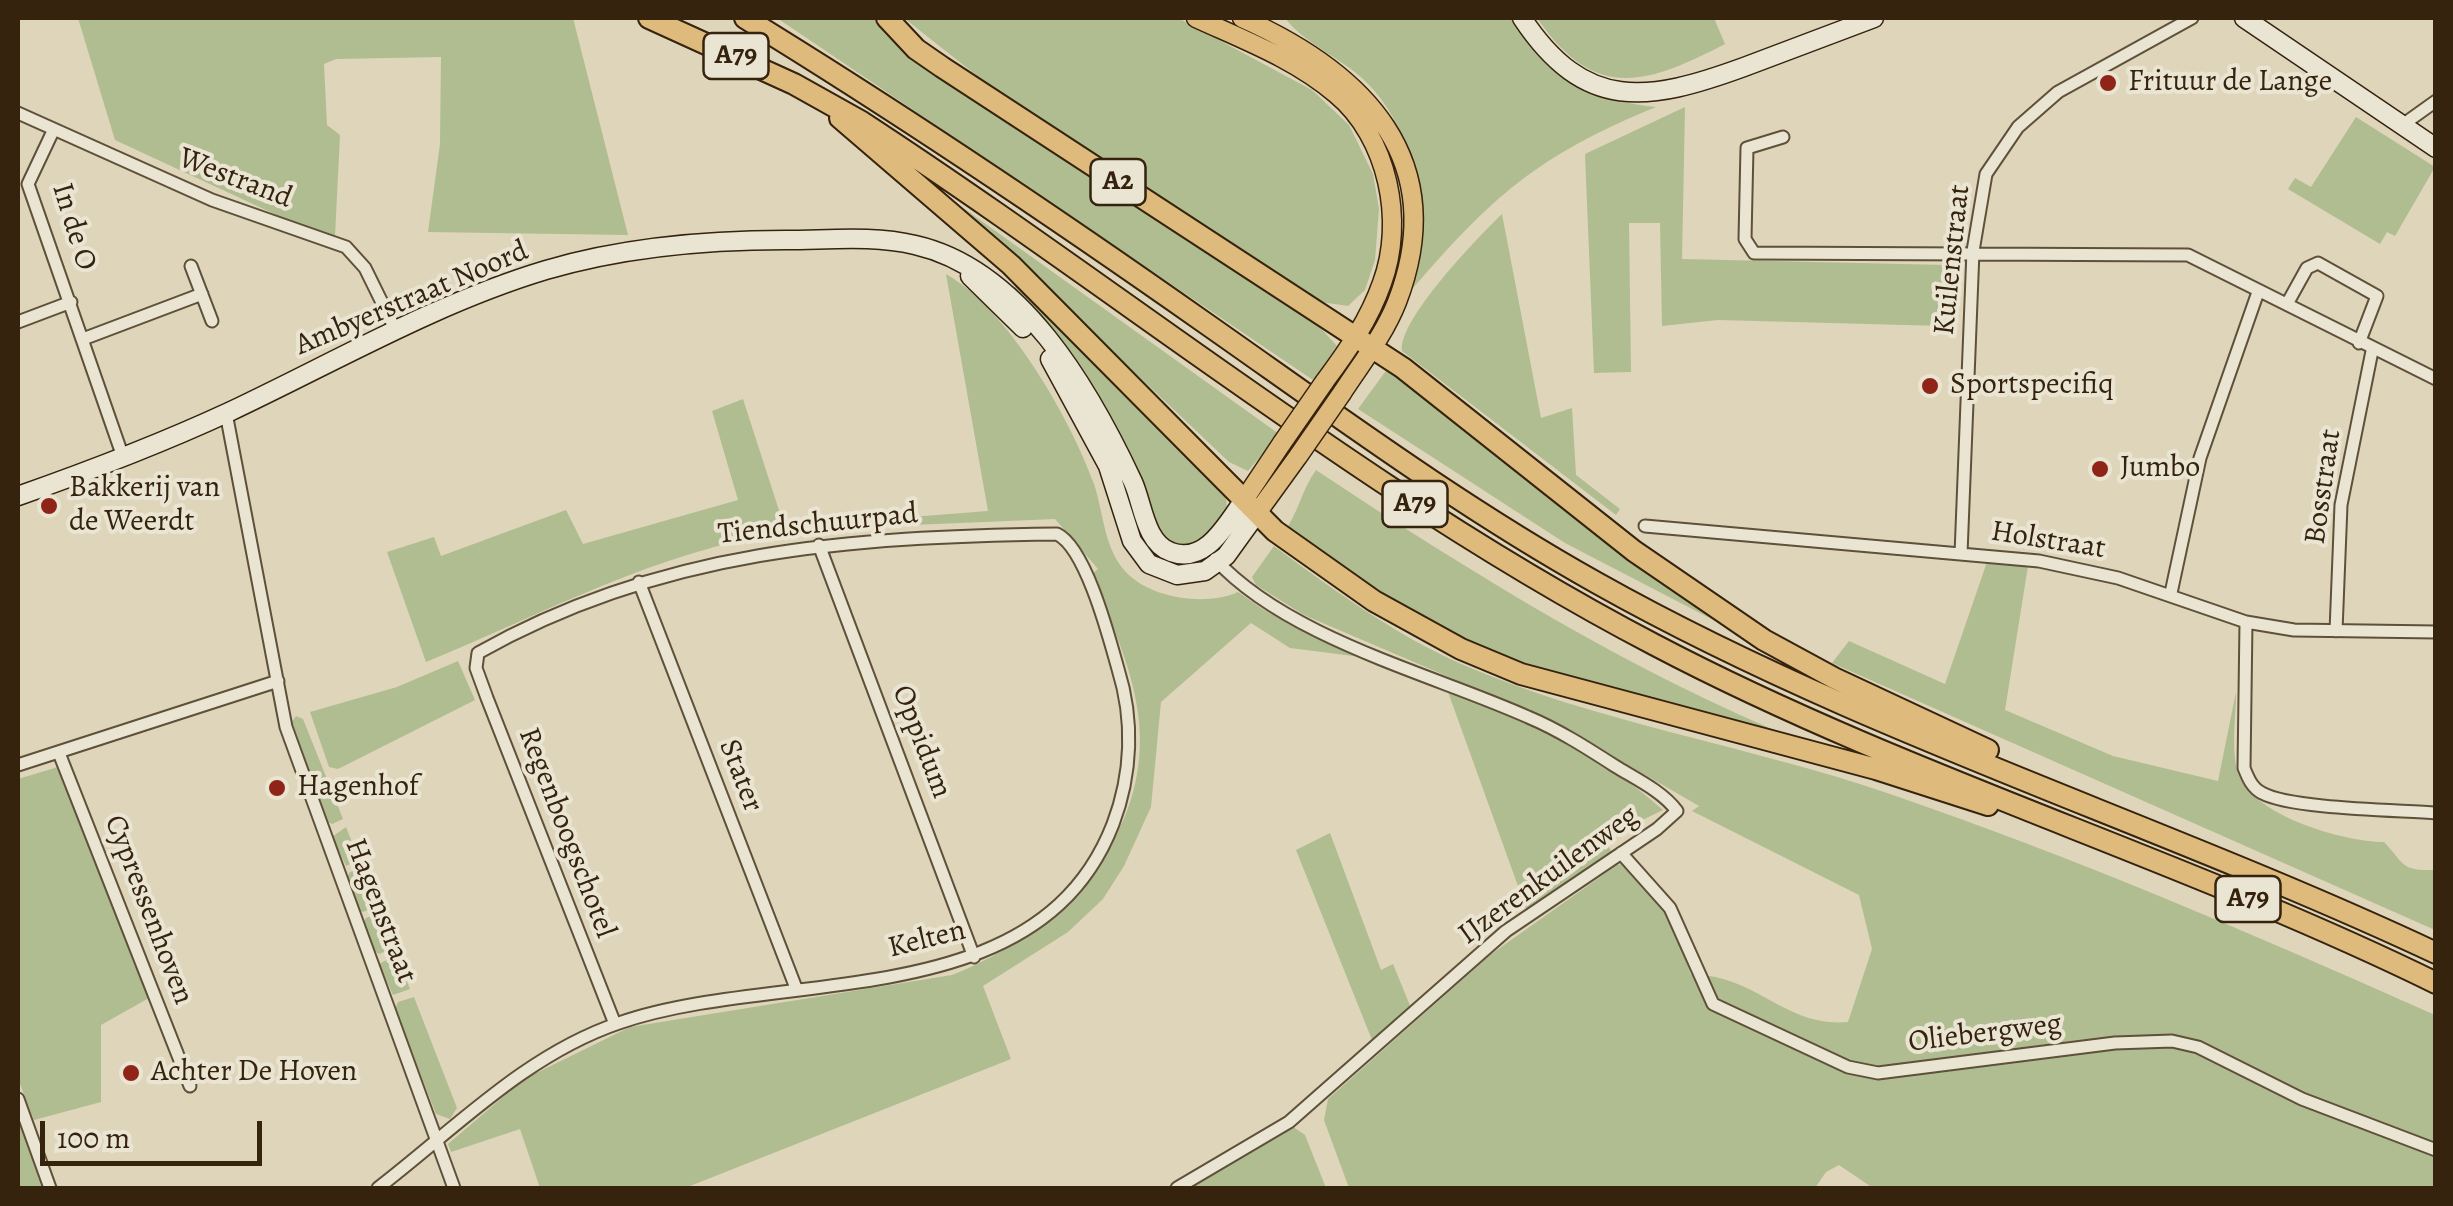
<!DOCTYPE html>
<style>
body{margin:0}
#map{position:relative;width:2453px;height:1206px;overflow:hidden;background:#ded5ba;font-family:Alegreya,serif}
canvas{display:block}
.frame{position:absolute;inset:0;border:20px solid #35230e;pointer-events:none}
.scale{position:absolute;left:40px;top:1121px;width:222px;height:45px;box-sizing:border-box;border:5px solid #35230e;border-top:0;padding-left:12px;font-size:30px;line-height:35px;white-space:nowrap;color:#35230e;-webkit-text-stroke:8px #eae4d2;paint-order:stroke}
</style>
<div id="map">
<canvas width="2453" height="1206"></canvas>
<div class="frame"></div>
<div class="scale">100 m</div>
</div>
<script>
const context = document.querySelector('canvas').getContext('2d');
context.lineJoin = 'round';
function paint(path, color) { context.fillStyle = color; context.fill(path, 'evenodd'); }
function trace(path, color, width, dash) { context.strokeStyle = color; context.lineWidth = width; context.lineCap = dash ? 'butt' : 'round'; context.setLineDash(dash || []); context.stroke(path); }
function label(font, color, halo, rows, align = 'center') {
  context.font = font + ' Alegreya,serif'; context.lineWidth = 8; context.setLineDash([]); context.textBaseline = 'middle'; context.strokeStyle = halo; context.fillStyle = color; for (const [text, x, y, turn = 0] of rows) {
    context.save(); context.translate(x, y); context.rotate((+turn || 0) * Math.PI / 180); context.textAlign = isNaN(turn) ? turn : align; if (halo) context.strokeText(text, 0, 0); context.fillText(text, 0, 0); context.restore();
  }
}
const green = new Path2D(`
 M78 18H573L628 235 428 232 440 144 441 57 336 59 324 64 327 125 340 135 335 236 296 224 115 140Z
 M777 18H873L886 35 912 56 1316 323 1337 346 1313 380Z
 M904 18H1178L1312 90 1349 125 1373 174 1379 209 1375 260 1365 290 1348 306 1321 302 981 79Z
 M1285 18H1512C1556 79 1579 98 1656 107 1537 156 1492 196 1409 293 1433 223 1419 132 1363 79 1339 57 1304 43 1285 18Z
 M1537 18H1714L1725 44C1644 86 1594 101 1537 18Z
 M1685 107 1682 259 1946 265 1943 326 1718 320 1662 326 1660 223H1629L1631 372 1594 373 1585 154Z
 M2356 117 2435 167 2395 236 2387 232 2380 244 2288 189 2295 178 2311 187Z
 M955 202 1279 434 1248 471 1229 462Z
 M1502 214 1541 418 1572 408 1576 475 1620 509 1616 515 1402 351C1398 320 1478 237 1502 214Z
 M946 274C1008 309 1070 418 1094 484 1104 514 1104 553 1130 576 1156 599 1207 606 1238 592L1264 610 1361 657 1290 648 1251 623 1161 702 1151 807 1124 866 1103 899 1068 932 983 986 1011 1059 685 1188H540L520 1129 451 1152 448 1144 524 1079 630 1027 952 975C1057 934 1155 835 1138 713 1132 666 1109 618 1092 574L1098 569 1055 519 888 526 886 519 988 511Z
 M1017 284 1222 489C1241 522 1199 551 1166 543L1011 292Z
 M1388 368 1578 520 1750 639 1565 543 1358 409Z
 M743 399 786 532C657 551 545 613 426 662L387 552 434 537 441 556 566 510 583 544 738 500 712 411Z
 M1316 470C1473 574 1629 671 1803 742L1533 668 1486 649 1389 601 1284 532C1299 512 1301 491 1316 470Z
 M1274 546C1331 588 1394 634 1459 663 1596 723 1747 745 1887 793 2075 857 2255 935 2435 1015V1188H1873L1839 1165 1826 1172 1815 1188H1349L1324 1120 1328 1099 1490 955 1617 865 1623 864 1666 903 1691 975C1753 972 1785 1028 1848 1022L1872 949 1859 895 1692 811 1699 806 1554 722 1304 615 1256 585 1252 577Z
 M1987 562 2028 566 2005 710 2113 756 2218 781 2236 692C2236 717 2231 747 2237 771 2250 815 2343 842 2384 842 2405 864 2400 871 2435 870V930L1832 663 1849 641 1945 684Z
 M458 661 475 700 338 769 329 767 310 712 397 687Z
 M1448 692C1525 719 1602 755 1663 810L1624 829 1616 820 1600 830 1612 853 1527 911Z
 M296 716 303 719 343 819 332 824 326 821 292 722Z
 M58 767 149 998 101 1025V1102L34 1120 18 1079V779Z
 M346 827 359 860 346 866 332 837Z
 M1330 833 1381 970 1393 964 1411 1008 1372 1040 1296 850Z
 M362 868 377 906 363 912 357 910 346 879 350 872Z
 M380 913 394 948 379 954 372 950 362 925 366 918Z
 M396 955 410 989 393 995 379 964Z
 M414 997 457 1108 450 1119 436 1114 395 1009 398 1002Z
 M18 1120 42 1188H18Z
 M1292 1126 1305 1135 1326 1188H1189Z`);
const street = new Path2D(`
 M18 113 212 200 346 247 365 268 396 331
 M2401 126 2436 101
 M53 131 28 184 123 457
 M1783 137 1747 148 1745 239 1754 253 2188 255 2436 379
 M191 266 212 321
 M2287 304 2307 268 2318 263 2377 296 2359 343
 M18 322 71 302
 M83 339 202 294
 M226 413 286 727 454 1188
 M1645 526 2039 561 2118 578 2246 622 2294 630 2436 632
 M819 545 974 957
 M1961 554 1973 251 1986 174 2018 127 2058 92 2192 18
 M639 582 796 988
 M2171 593 2200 458 2258 292
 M2246 622 2244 768C2248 778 2252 788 2262 793 2291 809 2398 810 2436 813
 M2336 631 2341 505 2372 351
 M59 753 190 1086
 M18 765 278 681
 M1621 853 1670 908 1713 1004 1848 1067 1878 1073 2115 1043 2172 1041 2198 1047 2302 1099 2436 1150
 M18 1099 50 1188
 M378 1188C455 1129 525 1055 619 1023 780 967 1038 1018 1113 824 1132 774 1134 720 1118 669 1109 637 1086 548 1057 534 851 537 662 549 478 653L476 668 487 698 615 1024
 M1177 1188 1289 1122 1506 931 1657 829 1677 811C1662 791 1636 779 1615 766 1587 748 1559 730 1528 717 1432 674 1287 638 1215 559`);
const secondary = new Path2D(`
 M1522 18C1585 113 1648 102 1744 67 1787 51 1831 34 1874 18
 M2244 18 2436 148
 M970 276 1023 328
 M1050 359 1108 466 1132 541 1149 564 1177 575 1205 571 1226 556 1257 513
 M18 496C89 471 160 444 229 412 333 363 436 303 546 270 624 247 706 240 786 240 828 240 874 235 915 245 1021 269 1090 390 1133 482 1143 504 1145 543 1171 552 1206 565 1227 523 1244 500`);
const primary = new Path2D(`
 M1196 18C1244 40 1295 59 1336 94 1388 137 1405 221 1382 283 1369 320 1348 350 1325 381
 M1242 18C1363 72 1452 159 1397 302 1384 335 1361 364 1342 393
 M1244 500 1282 443
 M1257 513 1299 455`);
const highway = new Path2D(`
 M649 18 794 84 862 122C1127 295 1373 498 1655 645 1906 777 2181 858 2436 983
 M745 18C903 115 1056 218 1208 325 1335 414 1461 507 1597 583 1864 733 2159 823 2436 953
 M887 18 916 49 942 67 1403 368 1634 551 1764 640 1834 678 1988 750
 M840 118 1011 265 1275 531 1374 601 1461 649 1521 674 1876 769 1988 805`);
const primaryBridge = new Path2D(`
 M1282 443 1325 381
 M1299 455 1342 393`);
const markers = [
 [2108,83,10,"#8f2418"],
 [1930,386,10,"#8f2418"],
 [2100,469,10,"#8f2418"],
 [49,506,10,"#8f2418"],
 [277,788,10,"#8f2418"],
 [131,1073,10,"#8f2418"]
];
const shields = [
 [736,56,65],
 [1118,182,55],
 [1415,504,65],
 [2248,899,65]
];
const shieldNames = [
 ["A79",736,56],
 ["A2",1118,182],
 ["A79",1415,504],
 ["A79",2248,899]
];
const poiNames = [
 ["Frituur de Lange",2128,83],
 ["Sportspecifiq",1950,386],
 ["Jumbo",2120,469],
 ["Bakkerij van",69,489],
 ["de Weerdt",69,523],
 ["Hagenhof",297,788],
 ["Achter De Hoven",151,1073]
];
const streetNames = [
 ["Westrand",235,179,21],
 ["In de O",73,227,73],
 ["Kuilenstraat",1953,260,-84],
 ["Ambyerstraat Noord",412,299,-23],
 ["Bosstraat",2324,487,-82],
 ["Tiendschuurpad",818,525,-6],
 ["Holstraat",2048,541,9],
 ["Oppidum",921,742,69],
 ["Stater",740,776,69],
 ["Regenboogschotel",566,833,69],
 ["IJzerenkuilenweg",1549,876,-36],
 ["Cypressenhoven",148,910,69],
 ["Hagenstraat",380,911,69],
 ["Kelten",927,940,-14],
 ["Oliebergweg",1985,1034,-7]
];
paint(green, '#b0bd91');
trace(street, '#5f5039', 15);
trace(secondary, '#35230e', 21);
trace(primary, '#35230e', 21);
trace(highway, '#35230e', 24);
trace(street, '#eae4d2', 11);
trace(secondary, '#eae4d2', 18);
trace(primary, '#dfba7d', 18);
trace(highway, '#dfba7d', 20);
trace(primaryBridge, '#35230e', 21, []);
trace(primaryBridge, '#dfba7d', 18);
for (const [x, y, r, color] of markers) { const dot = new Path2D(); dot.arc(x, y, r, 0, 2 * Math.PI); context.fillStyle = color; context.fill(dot); trace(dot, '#eae4d2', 4); }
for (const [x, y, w] of shields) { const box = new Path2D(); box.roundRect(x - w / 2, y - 23, w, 46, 8); context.fillStyle = '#eae4d2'; context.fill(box); trace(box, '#35230e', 2.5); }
label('bold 28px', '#35230e', null, shieldNames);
label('30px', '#35230e', '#eae4d2', poiNames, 'left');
label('30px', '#35230e', '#eae4d2', streetNames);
</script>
